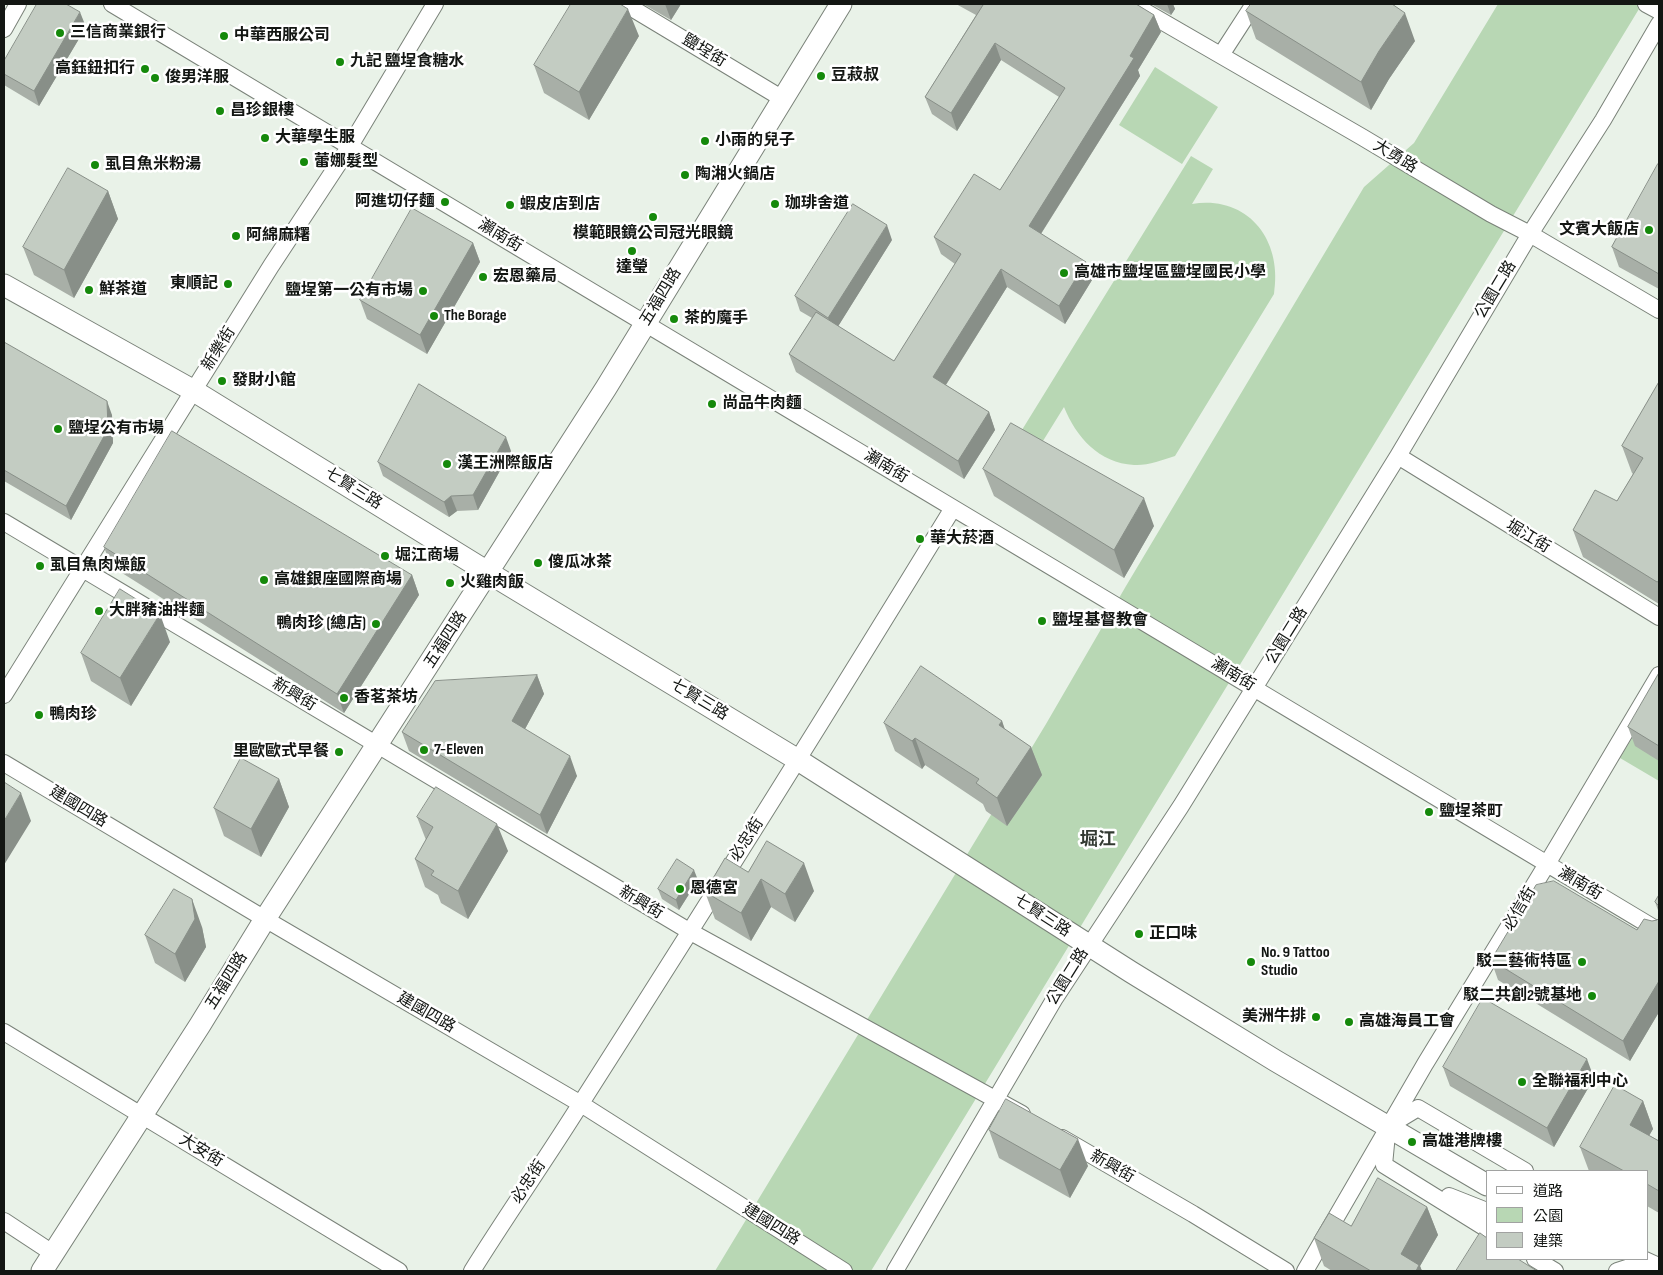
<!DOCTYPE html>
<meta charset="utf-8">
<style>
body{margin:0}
#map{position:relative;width:1663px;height:1275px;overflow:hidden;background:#e9f2e8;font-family:"Sofia Sans Condensed","Noto Sans TC",sans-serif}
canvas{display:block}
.frame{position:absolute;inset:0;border:5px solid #131613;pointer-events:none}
.legend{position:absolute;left:1486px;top:1170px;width:162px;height:90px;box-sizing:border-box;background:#fff;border:1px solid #a1a2a1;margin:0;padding:6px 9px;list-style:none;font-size:15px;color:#131613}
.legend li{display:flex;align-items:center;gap:10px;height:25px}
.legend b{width:25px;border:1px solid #a1a2a1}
</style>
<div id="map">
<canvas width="1663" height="1275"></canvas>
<div class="frame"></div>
<ul class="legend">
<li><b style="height:6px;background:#fff"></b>道路</li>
<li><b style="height:14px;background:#b8d7b4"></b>公園</li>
<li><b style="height:14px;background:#c3ccc2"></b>建築</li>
</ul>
</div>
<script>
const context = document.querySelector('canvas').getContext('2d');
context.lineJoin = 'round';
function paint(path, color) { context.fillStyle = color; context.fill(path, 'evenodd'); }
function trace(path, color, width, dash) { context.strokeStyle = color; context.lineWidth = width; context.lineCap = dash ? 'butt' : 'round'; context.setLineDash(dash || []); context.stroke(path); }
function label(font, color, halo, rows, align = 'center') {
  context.font = font + ' "Sofia Sans Condensed","Noto Sans TC",sans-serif'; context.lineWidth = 5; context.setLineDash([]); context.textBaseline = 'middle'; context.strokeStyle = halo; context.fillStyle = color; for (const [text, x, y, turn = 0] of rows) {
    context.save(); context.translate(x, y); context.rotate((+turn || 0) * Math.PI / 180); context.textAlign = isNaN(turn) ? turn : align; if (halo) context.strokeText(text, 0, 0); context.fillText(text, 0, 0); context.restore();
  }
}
const green = new Path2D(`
 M1498 4H1642L871 1271H715L1046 724 1126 586 1364 187 1414 143Z
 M1155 67 1218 107 1182 164 1119 125Z
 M1191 156 1213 169 1192 204C1248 195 1283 240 1274 294L1175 456C1162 460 1147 466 1134 465 1099 463 1076 437 1064 407L1038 449 1017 438Z
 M1659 694V781L1620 758Z`);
const minor = new Path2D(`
 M112 4 1659 931
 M625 4 783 99
 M1132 4 1362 137 1491 214 1530 234 1659 310
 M1646 4 1659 11
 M4 29 18 4
 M1221 55 1254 4
 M1398 456 1659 617
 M4 522 689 931 1022 1114
 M4 695 271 266 350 146 435 4
 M4 763 265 919 581 1104 844 1271
 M4 1032 399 1271
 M1390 1125 1418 1108 1525 1171
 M1387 1134 1384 1165 1487 1229
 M1062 1138 1193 1214 1286 1271
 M1449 1196 1487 1211
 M4 1221 54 1254
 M1535 1259 1555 1271
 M472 1271C508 1213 547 1158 583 1100 708 904 832 706 953 508
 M895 1271 1055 998 1181 806 1398 456 1530 234 1603 120 1659 24
 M1305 1271 1425 1064 1547 864 1659 675
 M1617 1271 1645 1262`);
const tertiary = new Path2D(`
 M4 285 194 391 489 573 798 760 1131 972 1276 1061 1487 1185
 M1637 1259 1659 1269
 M42 1271 200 1025 265 919 606 388 841 4`);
const wall = new Path2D(`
 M643 4H681L671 20Z
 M956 4H1136L1154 15 1161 32 1138 70 1140 76 1041 234 1092 280 1065 324 1007 287 946 385 989 412 995 430 964 479 796 372 789 354 812 318 800 311 795 296 892 240 838 326 894 361 955 264 941 254 934 237 1000 190 1059 97 1001 60 957 131 932 114 925 97 976 15Z
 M1151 4H1173L1175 9 1171 15Z
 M1246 11 1415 41 1389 79 1371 110 1256 39Z
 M86 27 39 106 4 85V61Z
 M639 36 589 120 544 93 534 65Z
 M1659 165V289L1619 267 1612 247Z
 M108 191 118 219 74 298 34 275 23 247Z
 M473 243 480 262 427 354 367 319 360 300Z
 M4 342 112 415 113 443 71 520 4 481Z
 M1659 382V604L1583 557 1573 530 1617 501 1633 474 1632 473 1622 446Z
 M511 451 478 510 457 511 449 517 383 476 378 462Z
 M983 469 1154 526 1124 578 994 496Z
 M104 547 412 575 419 595 344 713 111 566Z
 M170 642 131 706 91 681 81 653Z
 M1659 673V761L1635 746 1628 727Z
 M537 675 544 694 525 729 577 776 547 834 409 751 402 732Z
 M1002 721 1004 729 1031 747 1042 775 1007 826 986 811 983 804 925 765 922 769 895 751 884 723Z
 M279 779 289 807 261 857 224 836 214 808Z
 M417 817 508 851 468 919 441 903 438 895 425 887 415 859 426 840Z
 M748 872 814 891 795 922 771 907 751 941 715 919 705 892Z
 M698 880 679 910 662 899 658 889Z
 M1659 895V913L1655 902Z
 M1659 918V1012L1630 1061 1498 980 1491 960 1637 930 1652 921 1657 920Z
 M202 927 206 947 185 982 155 963 145 935Z
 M1443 1067 1594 1078 1554 1147 1450 1086Z
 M1643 1101 1653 1129 1649 1135 1659 1141V1213L1647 1206V1171H1589L1580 1147Z
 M989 1130 1088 1166 1070 1198 999 1158Z
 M1427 1207 1438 1235 1420 1266 1422 1271H1332L1324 1266 1314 1238 1351 1226Z`);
const shadedWall = new Path2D(`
 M665 4H681L671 20Z
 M1167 4H1173L1175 9 1171 15Z
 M628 9 639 36 589 120 579 92Z
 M80 12 86 27 39 106 34 91Z
 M1405 13 1415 41 1389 79 1371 110 1361 82 1379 51Z
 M1154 15 1161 32 1138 70 1140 76 1035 243 1029 226Z
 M995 43 1001 60 957 131 951 113Z
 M108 191 118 219 74 298 64 270Z
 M887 225 892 240 834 333 828 318Z
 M473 243 480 262 427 354 420 335Z
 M1086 262 1092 280 1065 324 1059 306Z
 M1001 269 1007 287 940 394 933 377Z
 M107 401 112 415 113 443 71 520 66 506Z
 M989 412 995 430 964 479 958 461Z
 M506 437 511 451 478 510 473 495Z
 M451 496 457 511 449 517 444 502Z
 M1144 498 1154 526 1124 578 1114 550Z
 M412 575 419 595 344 713 337 694Z
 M160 614 170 642 131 706 120 678Z
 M537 675 544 694 519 740 512 721Z
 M1002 721 1012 749 999 725Z
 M915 738 925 765 922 769 912 741Z
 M1031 747 1042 775 1007 826 997 798Z
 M570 756 577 776 547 834 540 815Z
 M279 779 289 807 261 857 251 829Z
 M21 793 31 821 4 865V821Z
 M497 824 508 851 468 919 458 891Z
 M804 863 814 891 795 922 785 894Z
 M694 870 698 880 679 910 676 900Z
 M761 879 771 907 751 941 741 913Z
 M192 899 202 927 206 947 185 982 175 954Z
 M1659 981V1012L1630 1061 1623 1041Z
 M1587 1059 1594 1078 1554 1147 1547 1128Z
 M1643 1101 1653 1129 1640 1152 1630 1125Z
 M1078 1139 1088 1166 1070 1198 1060 1170Z
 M1427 1207 1438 1235 1420 1266 1422 1271H1407L1401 1254Z`);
const building = new Path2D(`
 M37 4H66L80 12 34 91 4 74V61Z
 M571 4H620L628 9 579 92 534 65Z
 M980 4H1136L1154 15 1130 56 1134 58 1029 226 1086 262 1059 306 1001 269 933 377 989 412 958 461 789 354 816 312 894 361 961 254 934 237 974 174 1000 190 1065 88 995 43 951 113 925 97 983 5Z
 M1251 4H1392L1405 13 1379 51 1361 82 1246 11Z
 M1658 164 1659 165V274L1612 247Z
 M68 168 108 191 64 270 23 247Z
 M853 204 887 225 828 318 795 296Z
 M412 208 473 243 420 335 360 300Z
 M4 342 107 401 108 429 66 506 4 470Z
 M1659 382V581L1657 582 1573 530 1595 490 1617 501 1643 458 1622 446Z
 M419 384 506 437 473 495 451 496 444 502 378 462Z
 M1011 423 1144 498 1114 550 983 469Z
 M172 431 412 575 337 694 104 547Z
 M120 589 160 614 120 678 81 653Z
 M921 666 1002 721 999 725 1031 747 997 798 976 783 979 779 915 738 912 741 884 723Z
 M1659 673V746L1628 727Z
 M537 675 512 721 570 756 540 815 402 732 435 681Z
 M241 758 279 779 251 829 214 808Z
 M4 782 21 793 4 821Z
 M436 787 497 824 458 891 431 875 434 871 415 859 433 827 417 817Z
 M767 841 804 863 785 894 761 879 741 913 705 892 725 858 748 872Z
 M677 859 694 870 676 900 658 889Z
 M1554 881 1637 930 1644 919 1652 921 1657 920 1659 918V981L1623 1041 1491 960 1536 885Z
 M174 889 192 899 195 919 175 954 145 935Z
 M1659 895V906L1655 902Z
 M1483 998 1587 1059 1547 1128 1443 1067Z
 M1615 1085 1643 1101 1630 1125 1659 1141V1191L1647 1184V1171H1624L1580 1147Z
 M1006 1099 1078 1139 1060 1170 989 1130Z
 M1378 1178 1427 1207 1401 1254 1419 1265 1416 1271H1371L1314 1238 1329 1213 1351 1226Z
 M1480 1233 1487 1238V1259H1518L1537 1271H1456Z`);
const markers = [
 [60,33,5,"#15890b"],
 [224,36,5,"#15890b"],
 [340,62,5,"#15890b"],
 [145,69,5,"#15890b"],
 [821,76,5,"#15890b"],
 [155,78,5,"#15890b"],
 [220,111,5,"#15890b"],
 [265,138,5,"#15890b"],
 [705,141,5,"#15890b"],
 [304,162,5,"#15890b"],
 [95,165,5,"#15890b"],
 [685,175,5,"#15890b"],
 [445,202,5,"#15890b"],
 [775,204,5,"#15890b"],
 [510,205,5,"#15890b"],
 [653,217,5,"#15890b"],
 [1649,230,5,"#15890b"],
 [236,236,5,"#15890b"],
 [632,251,5,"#15890b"],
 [1064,273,5,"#15890b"],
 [483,277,5,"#15890b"],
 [228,284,5,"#15890b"],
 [89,290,5,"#15890b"],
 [423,291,5,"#15890b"],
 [434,316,5,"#15890b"],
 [674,319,5,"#15890b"],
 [222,381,5,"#15890b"],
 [712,404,5,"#15890b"],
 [58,429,5,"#15890b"],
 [447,464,5,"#15890b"],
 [920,539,5,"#15890b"],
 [385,556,5,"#15890b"],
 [538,563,5,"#15890b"],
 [40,566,5,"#15890b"],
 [264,580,5,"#15890b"],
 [450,583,5,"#15890b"],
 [99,611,5,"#15890b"],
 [1042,621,5,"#15890b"],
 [376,624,5,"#15890b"],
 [344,698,5,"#15890b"],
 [39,715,5,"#15890b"],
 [424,750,5,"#15890b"],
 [339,752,5,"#15890b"],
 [1429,812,5,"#15890b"],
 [680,889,5,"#15890b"],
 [1139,934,5,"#15890b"],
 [1251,962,5,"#15890b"],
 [1582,962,5,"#15890b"],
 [1592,996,5,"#15890b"],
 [1316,1017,5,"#15890b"],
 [1349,1022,5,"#15890b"],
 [1522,1082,5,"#15890b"],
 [1412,1142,5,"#15890b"]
];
const poiNames = [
 ["三信商業銀行",70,33],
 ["中華西服公司",234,36],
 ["九記 鹽埕食糖水",350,62],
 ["高鈺鈕扣行",135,69,"right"],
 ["豆菽叔",831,76],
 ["俊男洋服",165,78],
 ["昌珍銀樓",230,111],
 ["大華學生服",275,138],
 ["小雨的兒子",715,141],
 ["蕾娜髮型",314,162],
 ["虱目魚米粉湯",105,165],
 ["陶湘火鍋店",695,175],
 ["阿進切仔麵",435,202,"right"],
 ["珈琲舍道",785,204],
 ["蝦皮店到店",520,205],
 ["文賓大飯店",1639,230,"right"],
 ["模範眼鏡公司冠光眼鏡",653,234,"center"],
 ["阿綿麻糬",246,236],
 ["達瑩",632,268,"center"],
 ["高雄市鹽埕區鹽埕國民小學",1074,273],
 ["宏恩藥局",493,277],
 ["東順記",218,284,"right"],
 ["鮮茶道",99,290],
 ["鹽埕第一公有市場",413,291,"right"],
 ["The Borage",444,316],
 ["茶的魔手",684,319],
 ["發財小館",232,381],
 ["尚品牛肉麵",722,404],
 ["鹽埕公有市場",68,429],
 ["漢王洲際飯店",457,464],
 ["華大菸酒",930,539],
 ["堀江商場",395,556],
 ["傻瓜冰茶",548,563],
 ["虱目魚肉燥飯",50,566],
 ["高雄銀座國際商場",274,580],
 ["火雞肉飯",460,583],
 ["大胖豬油拌麵",109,611],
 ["鹽埕基督教會",1052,621],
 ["鴨肉珍 (總店)",366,624,"right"],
 ["香茗茶坊",354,698],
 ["鴨肉珍",49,715],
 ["7-Eleven",434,750],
 ["里歐歐式早餐",329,752,"right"],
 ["鹽埕茶町",1439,812],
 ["恩德宮",690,889],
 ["正口味",1149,934],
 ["No. 9 Tattoo",1261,953],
 ["Studio",1261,971],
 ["駁二藝術特區",1572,962,"right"],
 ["駁二共創2號基地",1582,996,"right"],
 ["美洲牛排",1306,1017,"right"],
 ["高雄海員工會",1359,1022],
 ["全聯福利中心",1532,1082],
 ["高雄港牌樓",1422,1142]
];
const streetNames = [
 ["鹽埕街",704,51,31],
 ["大勇路",1395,157,31],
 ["瀨南街",500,236,31],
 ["公園二路",1496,290,-59],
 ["五福四路",661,297,-59],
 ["新樂街",219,349,-58],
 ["瀨南街",886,467,31],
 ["七賢三路",353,489,32],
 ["堀江街",1528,537,31],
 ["公園二路",1287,636,-58],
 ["五福四路",446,640,-57],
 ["瀨南街",1233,675,31],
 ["新興街",294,695,31],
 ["七賢三路",699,700,31],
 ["建國四路",78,807,31],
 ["必忠街",747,840,-57],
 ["瀨南街",1580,884,31],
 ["新興街",641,903,31],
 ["必信街",1520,909,-59],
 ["七賢三路",1042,916,33],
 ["公園二路",1068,977,-58],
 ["五福四路",227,981,-58],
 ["建國四路",426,1013,30],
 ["大安街",201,1151,31],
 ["新興街",1112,1167,30],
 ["必忠街",529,1182,-56],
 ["建國四路",771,1225,32]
];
const neighbourhoodNames = [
 ["堀江",1098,840]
];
paint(green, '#b8d7b4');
trace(minor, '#7a8279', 18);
trace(tertiary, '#7a8279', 23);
trace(minor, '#fff', 16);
trace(tertiary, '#fff', 21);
paint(wall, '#a8afa7');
paint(shadedWall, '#888f88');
paint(building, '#c3ccc2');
trace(building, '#888f88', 1);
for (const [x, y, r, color] of markers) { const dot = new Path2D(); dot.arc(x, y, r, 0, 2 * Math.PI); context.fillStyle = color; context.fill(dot); trace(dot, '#fff', 2); }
label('bold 16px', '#131613', '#fff', poiNames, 'left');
label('16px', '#131613', '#fff', streetNames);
label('bold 18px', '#333a32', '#fff', neighbourhoodNames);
</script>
